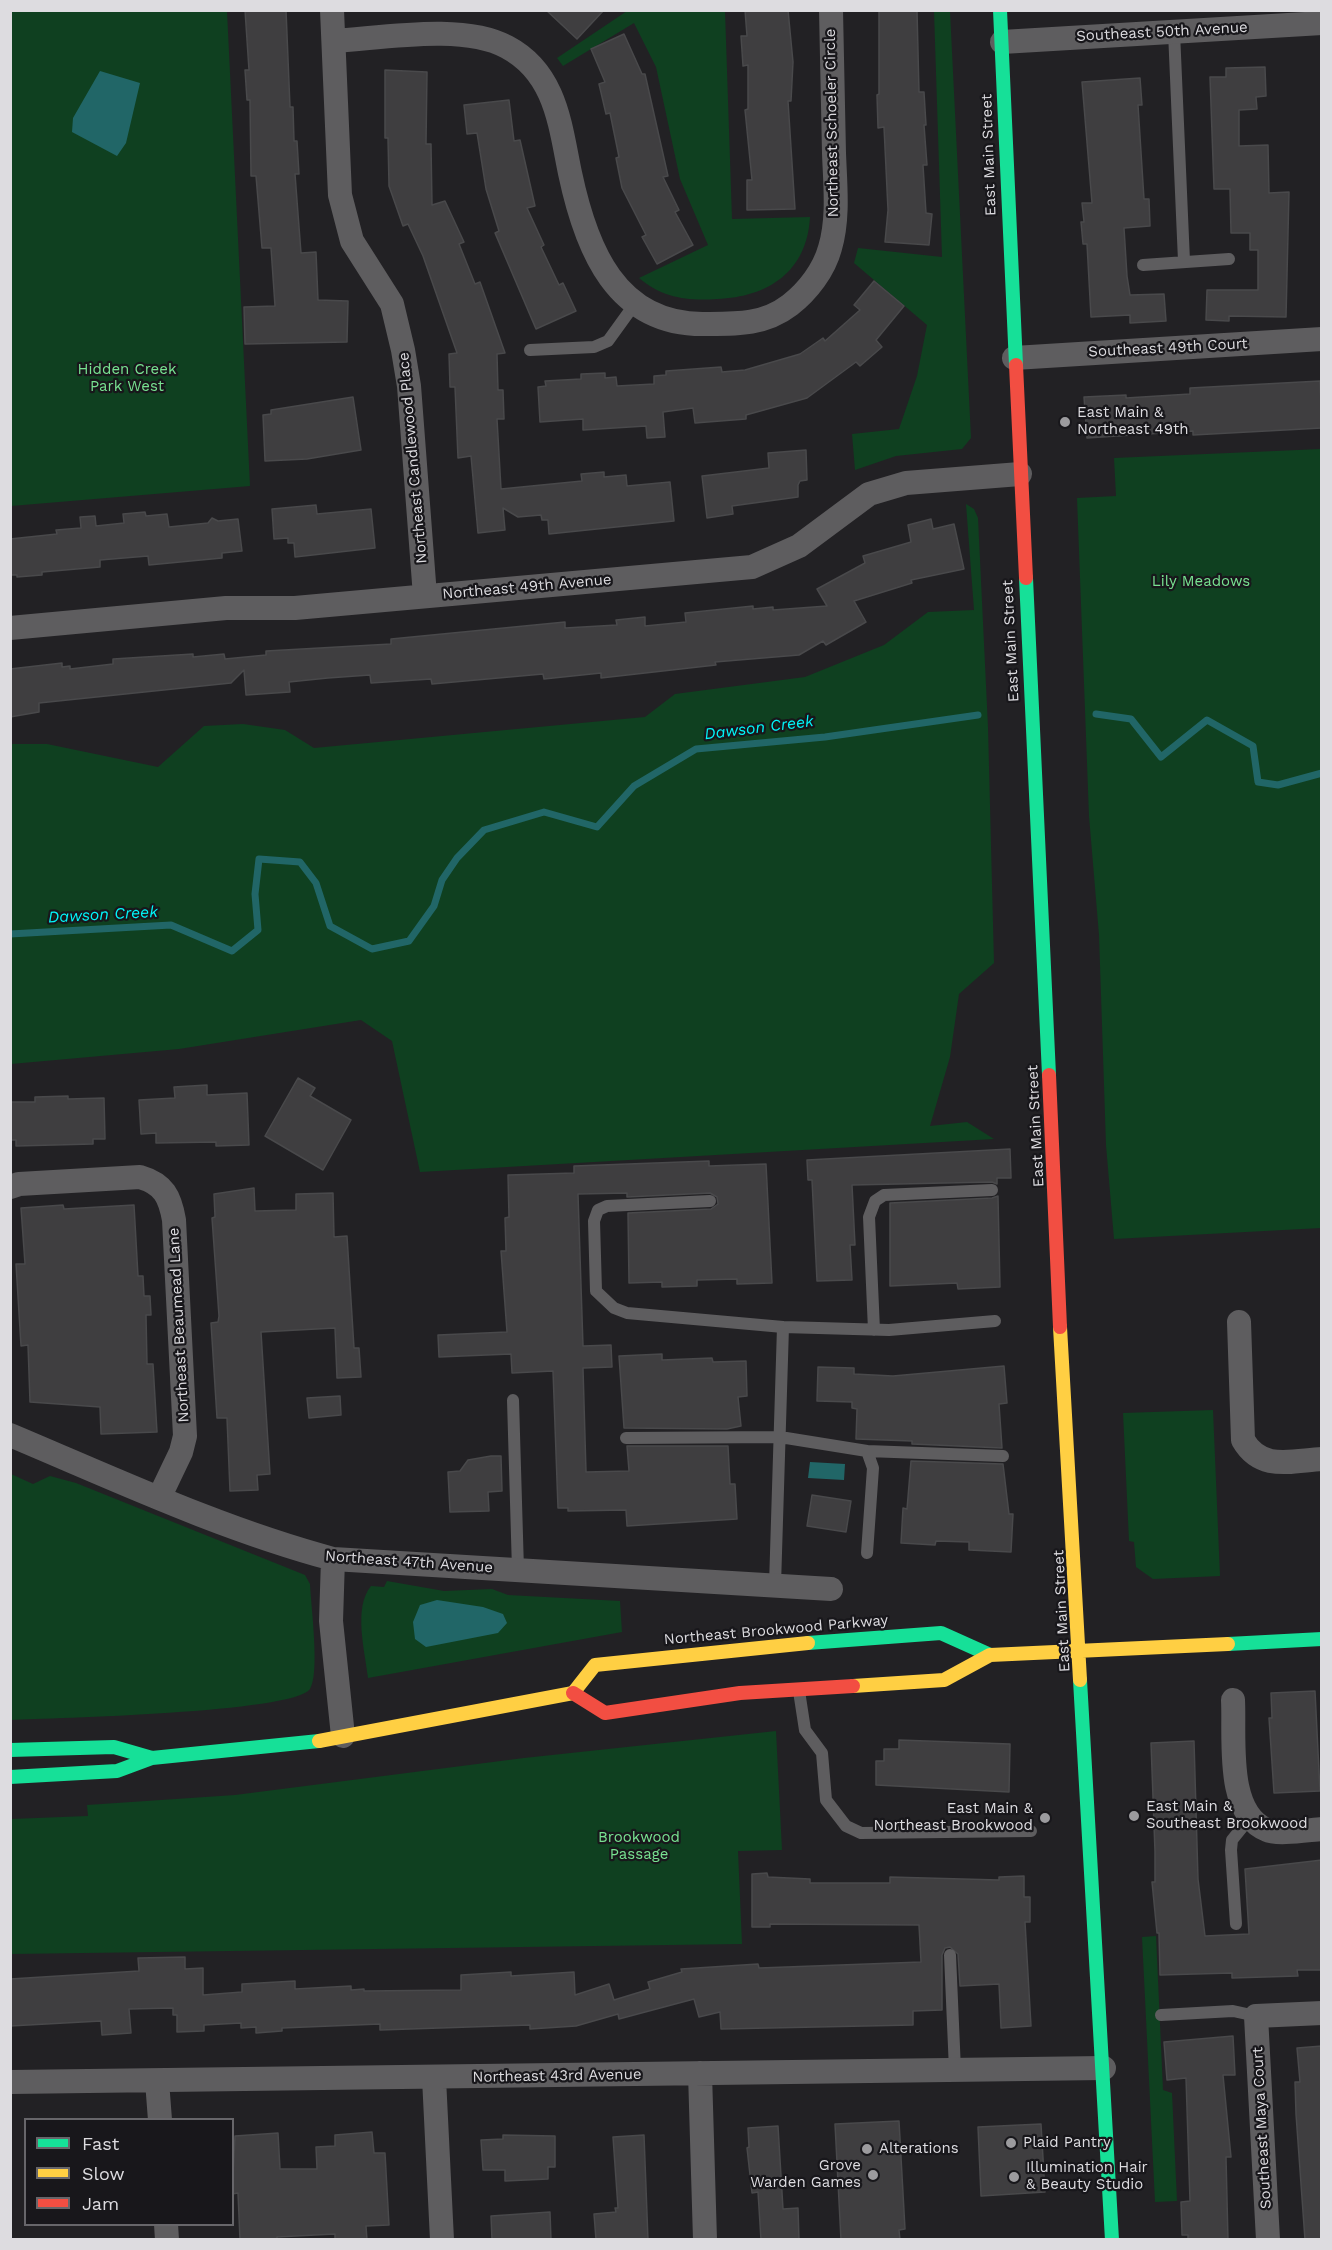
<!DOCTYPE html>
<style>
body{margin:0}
#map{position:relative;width:1332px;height:2250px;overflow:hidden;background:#222124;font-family:"Work Sans",sans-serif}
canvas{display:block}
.frame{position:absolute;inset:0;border:12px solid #dddce0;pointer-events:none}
.legend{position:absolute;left:24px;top:2118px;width:210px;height:108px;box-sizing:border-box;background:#18171b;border:2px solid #67666a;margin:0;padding:8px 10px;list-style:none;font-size:18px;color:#dddce0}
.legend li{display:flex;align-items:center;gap:12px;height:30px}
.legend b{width:30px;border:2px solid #67666a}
</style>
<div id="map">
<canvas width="1332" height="2250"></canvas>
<div class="frame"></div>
<ul class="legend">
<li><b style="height:8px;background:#16e098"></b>Fast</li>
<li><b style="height:8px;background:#ffcf43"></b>Slow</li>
<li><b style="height:8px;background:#f24e42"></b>Jam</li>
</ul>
</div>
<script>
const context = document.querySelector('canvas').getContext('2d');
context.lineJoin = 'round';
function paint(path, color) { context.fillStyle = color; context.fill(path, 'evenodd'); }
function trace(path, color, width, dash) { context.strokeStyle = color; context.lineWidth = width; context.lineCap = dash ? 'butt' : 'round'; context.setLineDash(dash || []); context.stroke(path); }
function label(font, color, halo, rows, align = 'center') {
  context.font = font + ' "Work Sans",sans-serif'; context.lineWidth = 4.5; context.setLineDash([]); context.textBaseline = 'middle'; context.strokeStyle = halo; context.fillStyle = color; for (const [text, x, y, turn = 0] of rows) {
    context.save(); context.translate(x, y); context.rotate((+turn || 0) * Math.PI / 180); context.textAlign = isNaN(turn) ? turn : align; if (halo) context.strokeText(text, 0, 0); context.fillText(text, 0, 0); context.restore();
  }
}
const green = new Path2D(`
 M10 11H227L250 486 11 506Z
 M627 11H725L732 219 810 217C807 272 768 297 717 299 687 301 663 298 639 278L708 245 680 179 656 67 634 23 563 66 557 58Z
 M934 11H950L971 438 962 449 896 456 855 470 852 434 899 429 917 376 927 325 854 263 858 248 942 257Z
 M1321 449V1228L1114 1239 1106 1145 1099 935 1089 816 1077 498 1116 496 1114 458Z
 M966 504 974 509 978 518 988 727 994 963 959 994 950 1057 930 1126 967 1122 994 1139 420 1172 392 1041 361 1020 179 1049 11 1064V744H47L158 767 204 726 243 724 285 730 314 748 645 717 675 694 805 677 884 645 928 612 974 610Z
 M1213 1410 1220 1576 1153 1579 1136 1567 1134 1542 1129 1541 1123 1413Z
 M11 1474 33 1484 50 1476 76 1483 305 1575 310 1584C311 1606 320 1673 310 1689 293 1713 52 1718 11 1720Z
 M387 1581 444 1591 492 1589 508 1595 620 1601 622 1632 368 1678C365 1651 353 1608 371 1586L384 1587Z
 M776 1731 782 1850 738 1851 742 1944 11 1954V1819L88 1816 87 1805 235 1795 524 1758Z
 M1156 1936 1163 2090 1172 2093 1177 2201 1155 2202 1142 1937Z`);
const water = new Path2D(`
 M100 71 140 83 126 143 117 156 72 132 73 118Z
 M810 1462 845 1464 844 1480 808 1478Z
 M437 1600 483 1607 503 1614 507 1623 498 1633 426 1647 415 1639 413 1622 420 1605Z`);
const stream = new Path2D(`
 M1096 714 1131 719 1161 757 1207 720 1253 746 1258 782 1278 785 1322 773
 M10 934 171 925 232 951 258 930 255 894 259 859 300 862 316 883 330 926 372 949 409 941 434 906 442 880 457 858 484 830 544 812 597 827 634 786 696 749 825 737 978 715`);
const building = new Path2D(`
 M245 10H286L290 107H293L294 141H297L299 174H295L301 253 316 252 318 300 348 301 347 342 245 344 244 307 275 306 271 248H262L256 176H251L250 100H247L245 70H249Z
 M546 10H604L577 39Z
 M745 10H788L793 62 791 101H788L795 209 747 210V180H752L745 110 748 109V65L743 66 741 36H747Z
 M879 10H917L919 92H924L926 125H924L927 165H923L926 213 932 214 929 245 885 242 888 210 884 127 878 128 877 95 879 94Z
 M624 34 642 74H645L668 176 663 177 679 210 675 212 693 245 657 264 642 237 646 235 622 188 616 158 619 157 610 113 606 114 599 84 605 82 591 49Z
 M1265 67 1266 96 1256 97 1257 109 1239 110V146L1268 145 1269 193 1289 192 1286 317 1229 316V321L1206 320 1207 290H1258V250H1250V233H1231L1230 189H1214L1210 77H1226V68Z
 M385 70 427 72 426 144H431L432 205 445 201 464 242 459 244 475 284 480 282 505 353 497 354 498 390H503L504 419H497L501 489 582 481 581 474 604 472V477L626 475 627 486 670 482 674 521 549 534 548 520H542L541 515 518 517 503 508 505 530 478 533 471 456 458 458 455 387H450L449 354 457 353 423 256 408 224 403 226 389 186 388 138H385Z
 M1140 78 1142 105H1138L1144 199H1149L1150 226 1124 228 1127 276 1130 295 1164 294 1166 321 1130 323V315L1091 317 1087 244H1083L1081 222H1084L1082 203H1092L1082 82Z
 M509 100 514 141 520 140 535 206 527 208 544 245 541 247 559 285 563 283 576 311 536 329 495 233 499 231 486 189 477 133 467 134 464 105Z
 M874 281 904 306 876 340 882 347 860 366 856 362 807 398 746 415V419L695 423 693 408 663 412 665 437 647 438 646 426 583 430V419L540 422 538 387 546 386 545 381 581 379V374L605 373V378L616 377 617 386 654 384V376L666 375V371L721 367 722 372 745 370 800 354 823 338 825 341 860 310 854 305Z
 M1320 381 1322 428 1193 435V431L1087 438 1084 397 1126 395V398L1190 394V388Z
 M353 397 361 450 307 459 265 461 263 415 271 414V410Z
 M806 450 807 480 800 481 798 485V497L732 506 733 514 707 518 702 476 769 468 768 453Z
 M316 505 317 514 371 509 375 548 295 557 294 543H288V538L274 539 272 509Z
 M145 512 146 516 167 514 169 527 208 523 212 518 218 521 238 519 242 551 222 553V558L149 565 148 556 100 560V567L42 572V575L17 577V575H10V539L57 534 56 530 81 528 80 517 95 516 96 526 124 523 123 514Z
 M931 519 933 529 954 524 964 569 911 580 912 583 854 601 866 622 826 645 823 641 799 655 715 662 716 665 601 678V673L544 679 543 674 432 684 431 679 371 683 370 675 328 678 289 682 290 692 246 695 244 670 231 683 39 703V712L10 717V669L62 663V667L70 666V669L113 664V659L193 654V657L224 654 225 659 266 655V651L391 644V639L565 622V628L617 625 616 620 645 617V626L686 622 685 613 753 606V609L773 607V610L827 606 817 589 865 563 863 556 911 542 908 525Z
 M298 1078 315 1088 310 1096 351 1120 323 1170 265 1136Z
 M207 1085V1095L247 1093 249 1145 216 1146V1142L156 1143V1133L141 1134 139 1100 175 1098 174 1087Z
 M68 1096V1099L104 1098 105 1139H93V1144L16 1146V1140H10V1102H35V1097Z
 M1010 1149 1011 1178H997V1184L992 1182 852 1185 855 1245H850L852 1280 817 1281 812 1180H808L807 1160Z
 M709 1161V1166L766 1164 772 1283 737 1284V1279L697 1280V1286L662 1287V1282L629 1283 628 1213 711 1209 718 1204 717 1197 710 1193 627 1197V1193L578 1194 583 1346 611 1345 612 1367 583 1368 586 1472 629 1471 627 1446H728L730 1484H735L737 1519 627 1526 626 1510 568 1511V1508H558L553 1371 512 1373 511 1354 439 1357 438 1335 507 1332 501 1251H506L505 1218 509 1217 508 1175 574 1173V1166Z
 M254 1188 255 1211 296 1210V1194L333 1193 334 1237 347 1236 354 1348H359L361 1377 337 1378 335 1328 261 1332 270 1474 257 1475 258 1490 230 1491 227 1418H217L211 1323 218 1322 219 1316 212 1218 215 1217 214 1194Z
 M998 1196 1000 1287 958 1289 957 1283 890 1286V1203L992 1198Z
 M63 1205 64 1209 134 1205 138 1276H143L144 1296H150L151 1315H146L147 1364H153L157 1432 101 1434 100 1407 30 1402 28 1345 21 1346 16 1264H25L21 1208Z
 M662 1354V1360L712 1358 713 1362 746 1361 747 1396 738 1397 741 1426 727 1429 624 1428 619 1356Z
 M1004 1366 1007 1403 999 1404 1002 1448 912 1444V1441L856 1439 857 1409 852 1408V1402L817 1401 818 1367 854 1368V1374L893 1376Z
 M340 1396 341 1415 309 1418 307 1398Z
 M491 1456H501L502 1491 488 1492 489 1511 450 1512 448 1472 460 1471 468 1460Z
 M911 1461 1003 1464 1009 1514H1013L1011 1552 969 1550V1542L936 1541 935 1545 901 1543 903 1508 907 1509Z
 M812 1495 851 1501 846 1532 807 1526Z
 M1315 1691 1320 1791 1274 1793 1269 1718H1272L1271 1693Z
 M899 1740 1010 1744 1009 1792 876 1785V1761H884V1749H899Z
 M1194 1741 1198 1879 1205 1936 1249 1934 1245 1869 1322 1860V1970H1297L1298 1976 1232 1978V1973L1160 1975 1159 1933H1157L1152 1882H1155V1852L1151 1743Z
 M767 1873 768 1877 810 1879V1883H890V1877L999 1880V1877L1024 1876V1897H1030V1922H1025L1031 2026 1001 2028 999 1984 960 1986 958 1954 950 1947 945 1948 942 1955V2010L913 2011V2025L721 2029 720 2012 699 2017 694 1999 619 2019 618 2014 576 2026 530 2029V2025L380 2030V2024L282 2028V2031L256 2033V2027L241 2028V2023L204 2025V2031L177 2032V2015H173V2008L129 2009 131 2033 102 2035 101 2021 10 2026V1979L139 1971 138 1958 185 1957V1969L203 1968V1995L242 1992V1984L295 1981V1989L351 1986V1990L364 1989V1991L461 1990V1975L511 1972V1976L574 1972 575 1995 609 1984 614 2000 650 1989 648 1982 682 1972 681 1969 758 1964 759 1968 921 1962 919 1925 770 1924V1927H752V1874Z
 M1233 2036 1235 2075H1223L1231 2157H1226L1228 2240H1188V2235H1182L1181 2202 1190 2201 1186 2078 1167 2080 1164 2042Z
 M1322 2046V2240H1305L1296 2114 1295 2082H1300L1297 2048Z
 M899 2121 905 2229 899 2230 900 2240H841L835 2124Z
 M1041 2124 1045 2192 981 2196 978 2127Z
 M778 2126 783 2209 798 2208 799 2240H761L758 2192 752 2193 747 2148 749 2147 748 2128Z
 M372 2132 374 2153H385L389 2225 366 2226 367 2240H335V2234L277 2237V2240H240L238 2193 232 2194 235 2136 278 2133 280 2169H317L316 2147 335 2146V2135Z
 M503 2135 555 2136V2167H548V2179L505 2181V2170H483L481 2140 503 2139Z
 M644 2135 648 2240H596L594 2214 616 2212 615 2208H618L613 2137Z
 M550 2212 551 2240H492L491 2216Z`);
const lane = new Path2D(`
 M1174 32 1184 261
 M1143 265 1229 259
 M530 350 594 347 608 341 634 305
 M710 1201 607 1206 598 1210 594 1221 596 1291 614 1308 627 1313 783 1327
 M874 1330 869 1217 875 1201 884 1195 992 1190
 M513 1400 518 1570
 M626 1438 780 1437 867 1451 873 1468 867 1553
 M867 1451 1003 1456
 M775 1585 783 1327 889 1330 995 1321
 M799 1691 805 1730 822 1753 826 1800 846 1826 861 1833 1031 1831
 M1236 1924 1231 1850 1232 1840 1249 1819
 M950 1955 955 2070
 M1161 2015 1233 2011 1256 2016`);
const street = new Path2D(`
 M332 10 340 195 352 241 392 304 403 350 409 386 425 596
 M334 41C382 38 464 23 507 47 556 73 560 125 570 173 586 249 616 325 704 324 736 324 764 325 790 305 808 291 824 270 830 248 839 218 835 183 834 153 833 106 832 58 831 10
 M1002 42 1322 23
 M1014 358 1322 339
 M10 628 226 608H295L752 567 799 546 869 494 906 483 1020 474
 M10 1187 19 1184 140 1177C164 1184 170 1197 174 1220L185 1436 181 1452 159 1498
 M1239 1322 1243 1440C1261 1471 1290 1461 1322 1459
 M10 1435C117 1480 221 1529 333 1559L831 1589
 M333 1559 331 1621 343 1736
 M1233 1700C1235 1738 1225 1813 1267 1830 1277 1835 1308 1830 1322 1829
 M700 2073 705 2240
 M434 2078 442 2240
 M157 2081 160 2120
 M10 2082 1104 2068
 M166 2224 167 2240
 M1268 2240 1256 2016 1322 2013`);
const fast = new Path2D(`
 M1000 10 1016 365
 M1026 578 1049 1075
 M808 1643 941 1633 990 1655
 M1228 1644 1322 1639
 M1080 1680 1112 2240
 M10 1750 114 1747 152 1758
 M10 1777 117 1771 152 1758 319 1741`);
const slow = new Path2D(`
 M1060 1327 1080 1680
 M853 1686 944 1680 990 1655 1228 1644
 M319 1741 573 1693 595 1665 808 1643`);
const jam = new Path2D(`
 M1016 365 1026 578
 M1049 1075 1060 1327
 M573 1693 605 1713 740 1693 853 1686`);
const markers = [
 [1065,422,6,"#9c9b9e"],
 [1134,1816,6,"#9c9b9e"],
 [1045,1818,6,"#9c9b9e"],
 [1011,2143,6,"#9c9b9e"],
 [867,2149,6,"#9c9b9e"],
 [873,2175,6,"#9c9b9e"],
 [1014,2177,6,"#9c9b9e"]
];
const streetNames = [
 ["Southeast 50th Avenue",1162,32,-3],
 ["Northeast Schoeler Circle",832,123,-91],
 ["East Main Street",989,155,-92],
 ["Southeast 49th Court",1168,348,-3],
 ["Northeast Candlewood Place",413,458,-95],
 ["Northeast 49th Avenue",527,587,-5],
 ["East Main Street",1011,641,-93],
 ["East Main Street",1036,1126,-93],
 ["Northeast Beaumead Lane",179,1325,-93],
 ["Northeast 47th Avenue",409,1562,4],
 ["East Main Street",1062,1611,-93],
 ["Northeast Brookwood Parkway",776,1630,-5],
 ["Northeast 43rd Avenue",557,2076,-1],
 ["Southeast Maya Court",1262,2128,-93]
];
const parkNames = [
 ["Hidden Creek",127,370],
 ["Park West",127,387],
 ["Lily Meadows",1201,582],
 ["Brookwood",639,1838],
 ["Passage",639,1855]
];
const poiNames = [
 ["East Main &",1077,413],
 ["Northeast 49th",1077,430],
 ["East Main &",1146,1807],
 ["Southeast Brookwood",1146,1824],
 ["East Main &",1033,1809,"right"],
 ["Northeast Brookwood",1033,1826,"right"],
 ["Plaid Pantry",1023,2143],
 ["Alterations",879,2149],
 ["Grove",861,2166,"right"],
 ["Warden Games",861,2183,"right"],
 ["Illumination Hair",1026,2168],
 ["& Beauty Studio",1026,2185]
];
const waterNames = [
 ["Dawson Creek",759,728,-7],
 ["Dawson Creek",103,915,-3]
];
paint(green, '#0f4020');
paint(water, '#216667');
trace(stream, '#216667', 7);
paint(building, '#3f3e40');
trace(building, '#49494b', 1.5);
trace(lane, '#5e5d5f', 12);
trace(street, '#5e5d5f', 24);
trace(fast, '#16e098', 14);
trace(slow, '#ffcf43', 14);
trace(jam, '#f24e42', 14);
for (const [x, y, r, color] of markers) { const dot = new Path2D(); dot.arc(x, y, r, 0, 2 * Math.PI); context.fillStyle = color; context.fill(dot); trace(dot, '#18171b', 2); }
label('15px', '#dddce0', '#18171b', streetNames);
label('15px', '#78e291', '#18171b', parkNames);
label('15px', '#dddce0', '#18171b', poiNames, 'left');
label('italic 16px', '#00f7fa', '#18171b', waterNames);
</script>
